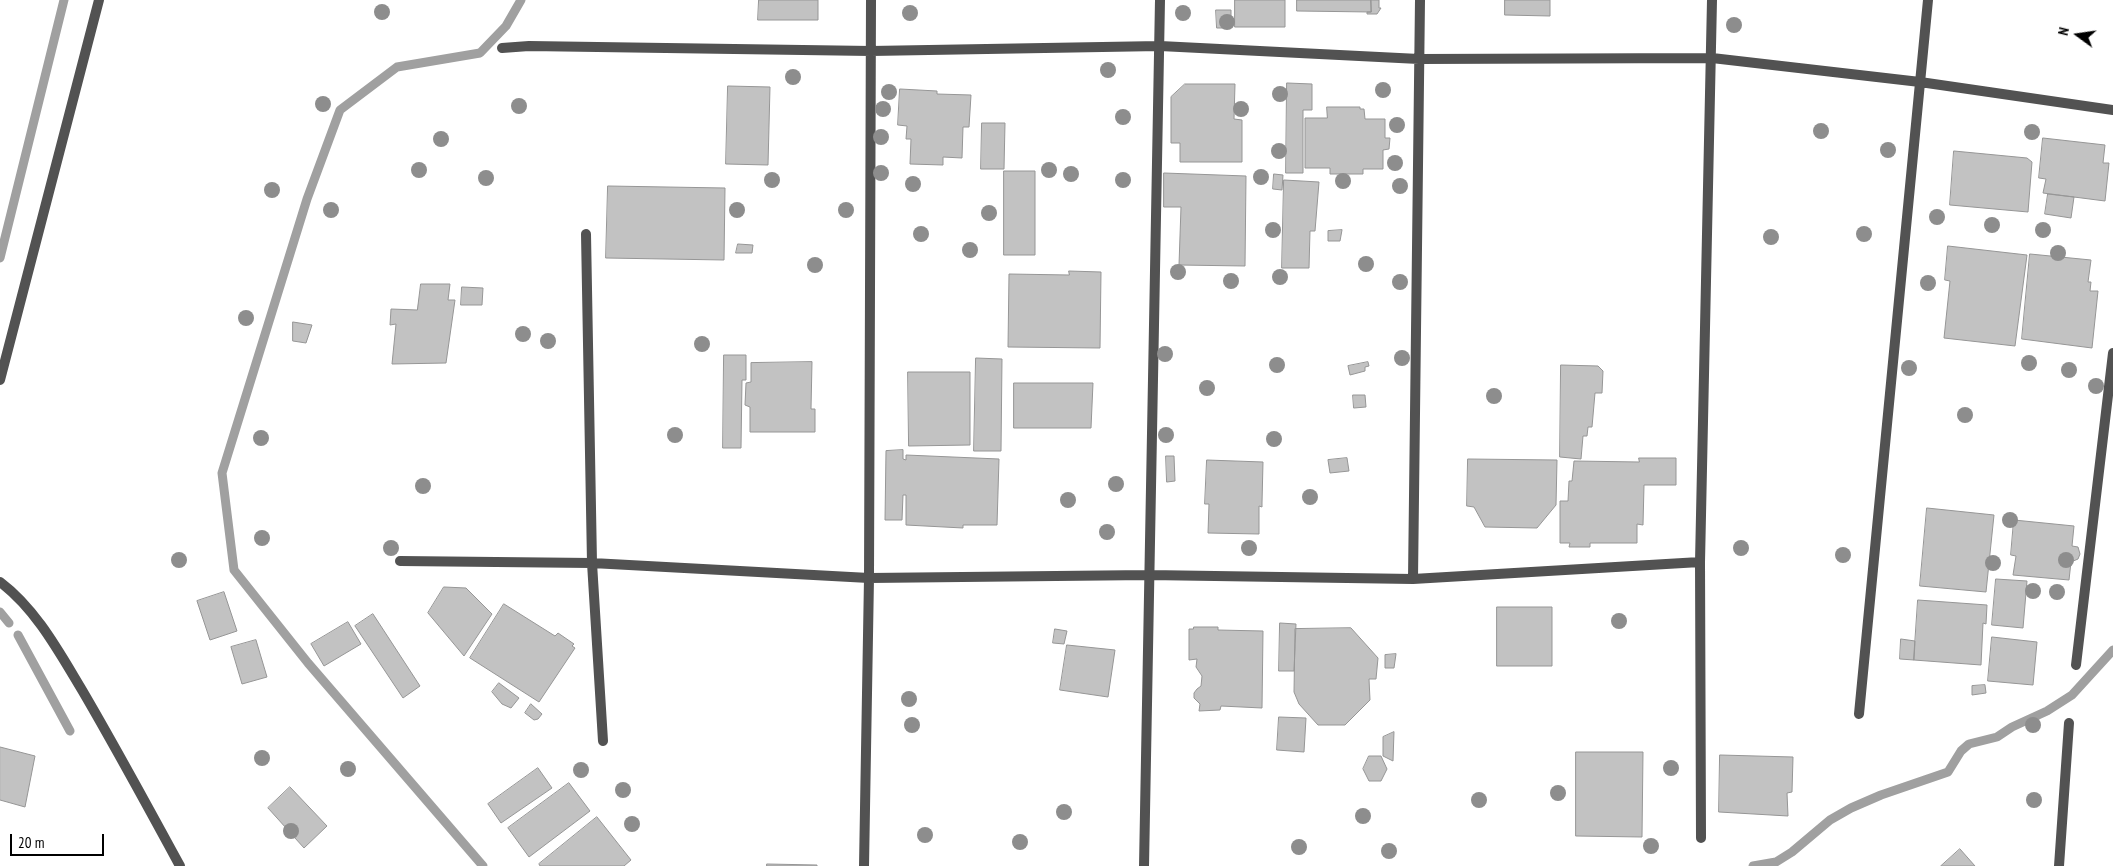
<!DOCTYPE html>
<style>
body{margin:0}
#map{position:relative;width:2113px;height:866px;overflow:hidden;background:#fff;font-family:"PT Sans Narrow",sans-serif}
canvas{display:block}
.north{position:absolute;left:2053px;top:10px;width:50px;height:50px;-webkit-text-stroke:4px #fff;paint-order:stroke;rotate:284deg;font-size:14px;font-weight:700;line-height:20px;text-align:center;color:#000}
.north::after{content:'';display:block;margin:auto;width:18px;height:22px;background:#000;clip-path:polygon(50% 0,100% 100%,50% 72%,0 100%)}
.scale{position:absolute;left:10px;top:834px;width:94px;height:22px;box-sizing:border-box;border:2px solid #000;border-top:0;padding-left:6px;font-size:15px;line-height:18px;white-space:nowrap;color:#000;-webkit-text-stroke:4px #fff;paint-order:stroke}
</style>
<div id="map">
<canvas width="2113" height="866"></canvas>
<div class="north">N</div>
<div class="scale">20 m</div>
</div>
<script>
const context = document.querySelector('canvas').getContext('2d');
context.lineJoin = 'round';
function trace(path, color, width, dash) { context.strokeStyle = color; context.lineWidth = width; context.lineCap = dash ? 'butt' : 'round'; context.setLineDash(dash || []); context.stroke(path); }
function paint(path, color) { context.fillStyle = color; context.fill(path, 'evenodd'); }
const stream = new Path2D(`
 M0 258 64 0
 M0 612 9 623
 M18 635 70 731
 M483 866 308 663 234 570 222 473 307 199 340 110 397 67 480 53 506 26 521 0
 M1753 866 1776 862 1792 852 1830 820 1851 808 1881 795 1948 772 1961 751 1969 744 1997 737 2012 727 2047 711 2072 695 2113 650`);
const building = new Path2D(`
 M759 0H818V20H758Z
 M1235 0H1285V27H1235Z
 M1297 0H1371V12L1297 11Z
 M1371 0H1379V8H1381L1377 14H1367V12H1371Z
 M1505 0H1550V16L1505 15Z
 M1216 10H1231V22H1228V28H1217Z
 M1287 83 1312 84V110H1303V173H1286Z
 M1185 84H1235L1234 119 1242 120V162H1180V143H1171V97Z
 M728 86 770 87 768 165 726 164Z
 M900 89 937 91V94L971 95 969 127H963L962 158 943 157V165L910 164 911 139H906L907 126 898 125Z
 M1327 107H1360V109H1364L1365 119H1385V138H1390L1389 149 1383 150V169H1363V174H1330V168H1305V118H1327Z
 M982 123H1005L1004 169H981Z
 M2043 138 2105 145 2103 163H2109L2105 201 2043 193 2046 179 2039 178Z
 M1954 151 2027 158 2032 162 2028 212 1950 205Z
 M1004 171H1035V255H1004Z
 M1164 173 1246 176 1245 266 1179 265 1181 207H1164Z
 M1274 174 1283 175 1282 190 1273 189Z
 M1284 180 1319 182 1315 231H1310L1309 268H1282Z
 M608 186 725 188 724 260 606 258Z
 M2048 194 2074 197 2071 218 2045 214Z
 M1342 230 1340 241H1328V231Z
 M738 244 753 245 752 253H736Z
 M1948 246 2027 255 2015 346 1944 338 1950 281 1945 280Z
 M2030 254 2091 260 2088 282H2091L2090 291H2098L2092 348 2022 339Z
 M1069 271 1101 272 1100 348 1008 347 1009 274 1069 275Z
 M421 284H450L448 300H455L446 363 392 364 396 324 390 325 391 309 417 310Z
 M462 287 483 288 482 305H461Z
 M293 322 312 325 306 343 293 341Z
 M724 355H746V380H742L741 448H723Z
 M976 358 1002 359 1001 451H974Z
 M812 362 811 409H815V432H750V407L745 405 746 383 751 382V363Z
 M1368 362 1369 366 1365 367V371L1350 375 1348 366Z
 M1561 365 1598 366 1603 371 1602 393H1595L1592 427H1588L1587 436H1583L1581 459 1560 457Z
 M908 372H970V445L909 446Z
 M1014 383H1093L1091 428H1014Z
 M1353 395H1365L1366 407 1354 408Z
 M903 450V459L906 460V455L999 459 997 525H963V528L906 525V495H903L902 520H885L886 451Z
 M1166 456H1174L1175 481 1167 482Z
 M1347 458 1349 471 1330 473 1328 460Z
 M1639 458H1676V485H1644L1643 525 1637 524V543H1590V547H1569L1570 543H1560V501H1568L1569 481H1572L1574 461 1639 462Z
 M1468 459 1557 460 1556 505 1537 528 1485 527 1474 507 1467 506Z
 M1207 460 1263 462 1262 503V507L1259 506V534L1208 533 1209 504H1205Z
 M1927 508 1994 515 1986 592 1920 586Z
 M2014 520 2074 526 2072 546 2078 547 2080 554 2078 559 2071 562 2069 580 2013 575 2016 556 2011 555Z
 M1996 579 2027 581 2023 628 1992 625Z
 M444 587 466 588 492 614 464 656 428 613Z
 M224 592 237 631 210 640 197 601Z
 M1918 600 1987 605 1986 624 1983 623 1981 665 1914 660Z
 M504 604 555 636 558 633 574 644 572 646 575 648 539 702 470 658Z
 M1497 607H1552V666H1497Z
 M373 614 420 686 403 698 355 626Z
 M348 622 361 644 324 666 311 644Z
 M1280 623 1296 624 1294 671H1279Z
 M1194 627H1218V630L1263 631 1262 708 1221 706 1220 710 1199 711 1200 704 1194 698V693L1197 689 1201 686 1202 676 1196 667 1197 659 1189 660V629H1193Z
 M1351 628 1378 658 1376 679H1369L1370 700 1345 725H1318L1299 704 1294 692 1295 629Z
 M1055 629 1067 631 1064 644 1053 643Z
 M1992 637 2037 642 2033 685 1988 681Z
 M1901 639 1915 641 1914 660 1900 659Z
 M256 640 267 677 242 684 231 647Z
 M1067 645 1115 650 1108 697 1060 690Z
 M1396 654 1394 668H1385V655Z
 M499 683 519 698 511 708 502 704 492 692Z
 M1985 685 1986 693 1972 695V686Z
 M531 704 542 714 538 719 534 720 525 713Z
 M1279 717 1306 718 1304 752 1277 750Z
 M1394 732 1393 761 1383 756V737Z
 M0 747 35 756 25 807 0 800Z
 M1576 752H1643L1642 837 1576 836Z
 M1720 755 1793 757 1792 792 1787 793 1788 816 1719 812Z
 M1369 756H1381L1387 769 1381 781H1369L1363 769Z
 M538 768 552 788 501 823 488 804Z
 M569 783 590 811 529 857 508 828Z
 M290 787 327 826 304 848 268 808Z
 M597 817 631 860 624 866H540L539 864Z
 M1960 849 1975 866H1941Z
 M767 864 817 865V866H767Z`);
const street = new Path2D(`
 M502 48 529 46 871 51 1160 46 1419 59 1712 58 1920 82 2113 110
 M586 234 592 563 603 741
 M0 380 99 0
 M400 561 592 563 869 578 1149 575 1413 579 1700 562
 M1413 579 1420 0
 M0 582C36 609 59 652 82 690 116 748 148 807 180 866
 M2076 665 2113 353
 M1859 714 1928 0
 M1701 838 1700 562 1712 0
 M864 866 869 578 871 0
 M1144 866 1160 0
 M2059 866 2069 723`);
const trees = [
 [382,12],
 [910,13],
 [1183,13],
 [1227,22],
 [1734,25],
 [1108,70],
 [793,77],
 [1383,90],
 [889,92],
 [1280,94],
 [323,104],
 [519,106],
 [883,109],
 [1241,109],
 [1123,117],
 [1397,125],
 [1821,131],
 [2032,132],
 [881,137],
 [441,139],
 [1888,150],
 [1279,151],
 [1395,163],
 [419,170],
 [1049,170],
 [881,173],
 [1071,174],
 [1261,177],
 [486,178],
 [772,180],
 [1123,180],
 [1343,181],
 [913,184],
 [1400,186],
 [272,190],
 [331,210],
 [737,210],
 [846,210],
 [989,213],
 [1937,217],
 [1992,225],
 [1273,230],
 [2043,230],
 [921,234],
 [1864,234],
 [1771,237],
 [970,250],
 [2058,253],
 [1366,264],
 [815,265],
 [1178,272],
 [1280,277],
 [1231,281],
 [1400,282],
 [1928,283],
 [246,318],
 [523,334],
 [548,341],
 [702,344],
 [1165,354],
 [1402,358],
 [2029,363],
 [1277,365],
 [1909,368],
 [2069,370],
 [2096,386],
 [1207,388],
 [1494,396],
 [1965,415],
 [675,435],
 [1166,435],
 [261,438],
 [1274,439],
 [1116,484],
 [423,486],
 [1310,497],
 [1068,500],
 [2010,520],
 [1107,532],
 [262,538],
 [391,548],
 [1249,548],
 [1741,548],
 [1843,555],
 [179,560],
 [2066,560],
 [1993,563],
 [2033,591],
 [2057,592],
 [1619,621],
 [909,699],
 [912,725],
 [2033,725],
 [262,758],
 [1671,768],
 [348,769],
 [581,770],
 [623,790],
 [1558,793],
 [1479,800],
 [2034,800],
 [1064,812],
 [1363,816],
 [632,824],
 [291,831],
 [925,835],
 [1020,842],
 [1651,846],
 [1299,847],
 [1389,851]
];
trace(stream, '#a0a0a0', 9);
paint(building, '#c2c2c2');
trace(building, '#969696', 1);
trace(street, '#525252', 10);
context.fillStyle = '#8d8d8d';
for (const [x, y] of trees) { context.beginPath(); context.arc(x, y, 8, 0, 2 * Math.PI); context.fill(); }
</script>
